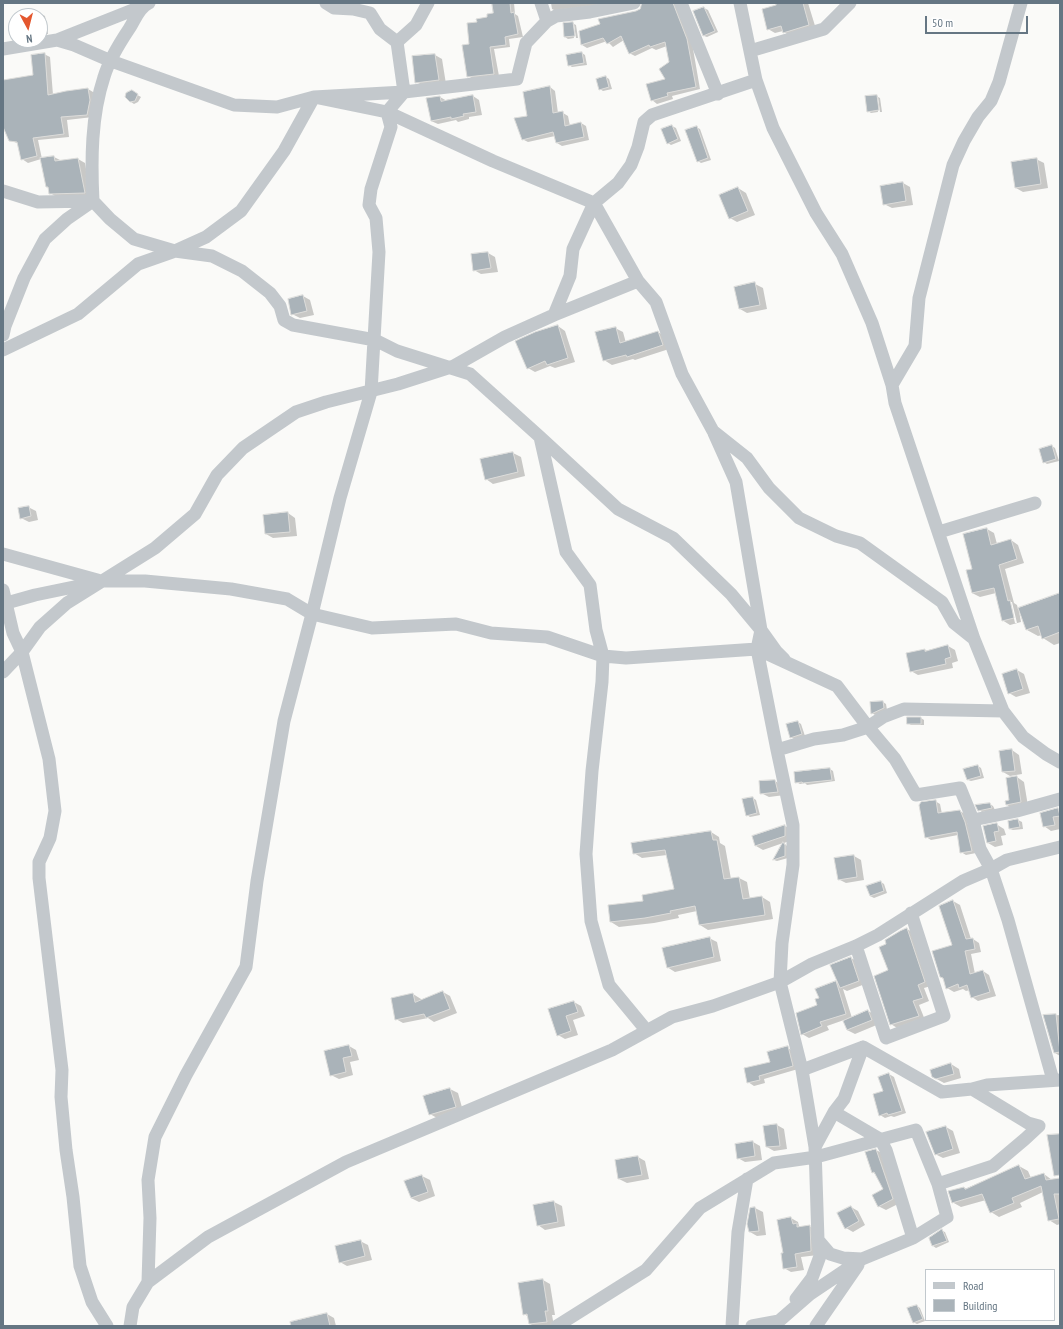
<!DOCTYPE html>
<style>
body{margin:0}
#map{position:relative;width:1063px;height:1329px;overflow:hidden;background:#fafaf8;font-family:"PT Sans Narrow",sans-serif}
canvas{display:block}
.frame{position:absolute;inset:0;border:4px solid #657683;pointer-events:none}
.legend{position:absolute;left:925px;top:1269px;width:130px;height:52px;box-sizing:border-box;background:#fff;border:1px solid #c1c8cd;margin:0;padding:5px 7px;list-style:none;font-size:12px;color:#657683}
.legend li{display:flex;align-items:center;gap:8px;height:20px}
.legend b{width:20px;border:1px solid #c1c8cd}
.north{position:absolute;left:8px;top:8px;width:40px;height:40px;box-sizing:border-box;background:#fff;border:1px solid #c1c8cd;border-radius:50%;rotate:173deg;font-size:11px;font-weight:700;line-height:16px;text-align:center;color:#657683}
.north::after{content:'';display:block;margin:auto;width:14px;height:18px;background:#e4572e;clip-path:polygon(50% 0,100% 100%,50% 72%,0 100%)}
.scale{position:absolute;left:925px;top:16px;width:103px;height:18px;box-sizing:border-box;border:2px solid #657683;border-top:0;padding-left:5px;font-size:12px;line-height:14px;white-space:nowrap;color:#657683;-webkit-text-stroke:3px #fff;paint-order:stroke}
</style>
<div id="map">
<canvas width="1063" height="1329"></canvas>
<div class="frame"></div>
<ul class="legend">
<li><b style="height:5px;background:#c3c8cc"></b>Road</li>
<li><b style="height:11px;background:#aab3b9"></b>Building</li>
</ul>
<div class="north">N</div>
<div class="scale">50 m</div>
</div>
<script>
const context = document.querySelector('canvas').getContext('2d');
context.lineJoin = 'round';
function paint(path, color) { context.fillStyle = color; context.fill(path, 'evenodd'); }
function trace(path, color, width, dash) { context.strokeStyle = color; context.lineWidth = width; context.lineCap = dash ? 'butt' : 'round'; context.setLineDash(dash || []); context.stroke(path); }
const shadow = new Path2D(`
 M493 3H514L515 14 518 16 523 37 509 39 510 47 494 49 499 76 473 79 468 76 470 45 478 23 494 14Z
 M551 3H612L558 12 552 9Z
 M642 3H679L692 43 700 89 672 96 673 99 657 104 652 100 666 79 670 63 667 46 656 50 652 48 635 56 629 53 624 40 613 47 607 41 587 48 582 45 601 25 599 19 640 10Z
 M776 3H808L816 29 791 37 783 31 775 33 768 29 777 6Z
 M704 8 708 10 718 32 707 37 704 36Z
 M37 12 45 16 48 34 40 35V16H25L24 14Z
 M573 23 574 24H572L574 38 568 39 565 37 564 24Z
 M574 24 576 25 578 38H576Z
 M582 53 585 55 587 65 572 67 569 65Z
 M44 54 50 57 53 95 88 89 93 92V117L67 120 69 137 38 140 42 159 54 157 62 161 78 159 85 163 91 197H57L50 193 49 188 47 187 41 159 28 163 22 159 19 144 10 140 3 113V81L34 76Z
 M435 55 442 59 446 84 424 86 416 82Z
 M606 77 609 79 612 89 603 91 600 89Z
 M550 87 555 91 558 113H563L568 116 570 126 581 123 586 126 589 140 562 146 557 143 555 136 528 142 522 139 529 117Z
 M132 92 141 97 138 102 134 104 131 102Z
 M473 96 479 100 482 115 469 117V119L458 122 456 120 438 124 431 121 440 97 447 101Z
 M877 96 878 97H876L878 112 871 113 868 111 866 97Z
 M878 97 880 98 882 112H880Z
 M672 126 676 128 681 141 671 145 668 143Z
 M696 127 700 129 711 160 701 163 698 161Z
 M1036 159 1044 163 1048 188 1023 192 1016 188Z
 M903 183 910 187 913 205 892 208 884 204Z
 M738 188 746 193 755 215 737 222 730 218Z
 M488 253 495 257 498 272 481 274 474 270Z
 M755 284 763 288 767 309 747 313 740 309Z
 M303 296 310 300 314 315 300 318 292 314Z
 M558 326 565 331 575 362 555 368 550 366 535 372 528 368Z
 M615 328 623 332 626 343 658 332 665 336 669 349 635 360 633 359 612 365 604 360Z
 M1052 446 1055 448 1059 461 1047 464 1044 462Z
 M513 453 521 457 525 476 493 484 486 479Z
 M28 507 36 511 38 520 29 522 21 518Z
 M288 513 295 518 297 536 273 538 266 534Z
 M987 529 994 533 997 544 1011 540 1018 545 1024 563 1005 569 1014 603 1017 605 1018 609 1060 594V643L1054 645 1043 638 1042 635 1038 636 1027 630 1020 610 1019 611 1021 622 1010 625 1002 620 996 593 980 597 972 593 973 569ZM1010 602H1012L1017 623H1015Z
 M948 646 955 650 958 661 952 663 953 668 918 675 911 671 925 650 927 652Z
 M1017 670 1024 674 1030 693 1016 697 1009 693Z
 M883 702 886 704 887 710 875 715 872 713Z
 M921 718 924 720V725H911L908 723Z
 M798 722 801 724 805 736 794 739 791 737Z
 M1012 750 1019 755 1022 774 1010 776 1003 772Z
 M978 766 981 768 984 778 971 781 968 780Z
 M830 769 833 771 835 781 807 785 805 783 800 784 796 782 795 773Z
 M1017 777 1024 782 1028 806 1014 809 1007 805 1010 801Z
 M775 781 782 785 785 795 769 797 761 793Z
 M753 798 756 800 760 815 750 817 747 815Z
 M935 801 940 804 942 814 960 811 965 814 976 853 966 855 961 852 958 835 931 840 926 837Z
 M990 804 993 806 995 810 982 812 979 810Z
 M1058 809 1060 810V829L1051 831 1044 826Z
 M1018 820 1022 822 1023 829 1013 830 1010 829 1009 822Z
 M996 824 1004 829 1006 835 1001 836 1003 845 995 847 988 843Z
 M785 826 792 830V840L784 843 788 847V858L777 861 774 860 783 843 763 850 756 846 753 837Z
 M711 832 719 837 720 843 725 846 731 879 739 878 747 882 750 899 762 897 770 902 773 919 708 930 700 925 697 911 678 915 679 918 654 923 619 927 611 922 644 902 675 890 667 855 642 858 634 853Z
 M854 856 861 860 864 880 846 883 838 879Z
 M881 882 884 884 887 893 874 898 870 896Z
 M953 901 960 905 971 939H973L979 943 981 952 971 954 975 974 983 971 989 975 996 996 978 1001 972 997 970 990 966 991 963 989 954 992 947 988 944 979 942 978 953 945Z
 M907 929 914 933 931 986 924 988 929 1001 919 1005 925 1020 897 1028 891 1024 887 945Z
 M709 938 717 942 721 961 675 972 667 967Z
 M851 958 857 961 865 984 847 991 843 989 852 1018 868 1011 876 1015 879 1024 855 1034 847 1030 844 1020 827 1026 829 1030 809 1038 802 1034 818 1006 820 998 836 982 839 984Z
 M443 992 450 996 457 1013 434 1022 428 1018 403 1023 396 1019 413 994 421 999V1001Z
 M574 1002 581 1006 585 1016 573 1020 578 1035 565 1039 558 1035 550 1010Z
 M1060 1015V1056L1055 1053 1044 1016Z
 M349 1046 356 1050 359 1060 350 1062 353 1075 339 1079 331 1075Z
 M788 1048 793 1051 798 1069 764 1079 765 1083 754 1086 748 1082Z
 M951 1064 959 1069 961 1078 944 1083 933 1077Z
 M889 1074 894 1077 906 1113 894 1117 891 1116 885 1118 880 1115 884 1092Z
 M450 1089 458 1093 463 1111 437 1118 430 1114Z
 M777 1125 784 1129 787 1149 774 1151 767 1147Z
 M946 1127 953 1131 960 1153 943 1158 935 1154Z
 M753 1142 760 1146 762 1160 745 1162 738 1158Z
 M876 1150 884 1154 900 1203 886 1210 878 1206 884 1190 877 1175 872 1172Z
 M638 1157 645 1161 649 1179 627 1183 619 1179Z
 M1019 1166 1028 1171 1031 1178 1044 1174 1052 1180 1060 1179V1224L1057 1225 1049 1220 1043 1192 1020 1203 1022 1207 999 1217 991 1212 986 1200 961 1207 952 1202 964 1188 967 1189Z
 M422 1176 430 1180 435 1196 419 1202 411 1198Z
 M554 1202 562 1206 565 1226 545 1230 538 1225 534 1205Z
 M851 1207 858 1211 865 1225 853 1232 846 1228Z
 M755 1208 763 1212 766 1235 757 1236 750 1232 751 1209Z
 M791 1218 798 1222 799 1226 802 1227 809 1226 816 1230 818 1255 801 1257 804 1270 791 1272 784 1268 785 1254Z
 M942 1231 945 1232 949 1242 936 1248 933 1246Z
 M360 1241 368 1245 372 1260 347 1266 340 1262Z
 M543 1280 550 1284 555 1315H552L554 1326H534L530 1324 529 1317 524 1314Z
 M917 1306 920 1308 925 1321 917 1324 913 1322Z
 M327 1314 334 1318 336 1326H309Z`);
const building = new Path2D(`
 M492 3H510L511 13 514 12 518 34 505 37 506 45 490 47 494 74 467 77 462 45 469 44 467 23 477 22 476 19 487 17V14L493 13Z
 M642 3H673L687 39 696 87 667 93 668 96 651 101 646 84 665 79 659 69 669 62 665 42 650 47 649 45 629 54 621 36 607 44 603 38 581 45 579 31 600 24 598 19 636 11 640 9Z
 M775 3H803L809 25 783 33 781 26 767 30 762 9 776 5Z
 M704 7 715 31 703 36 693 11Z
 M573 22 575 36 564 37 563 23Z
 M582 52 584 63 568 66 566 55Z
 M45 53 48 95 66 91 88 88 90 100 87 115 61 117 64 134 33 138 37 156 21 160 17 142 9 141 3 127V80L33 75 31 55Z
 M435 54 439 80 415 83 412 56Z
 M606 76 609 87 599 90 596 79Z
 M550 86 553 113 563 111 565 126 581 122 584 137 556 143 553 132 522 140 514 118 527 116 523 92Z
 M132 90 138 94 135 101 130 102 125 97 126 93Z
 M473 95 476 112 463 114 464 116 451 119V117L431 121 426 98 440 96 441 101Z
 M877 95 879 110 867 112 865 96Z
 M672 125 678 139 667 144 661 129Z
 M697 126 708 158 697 162 685 130Z
 M54 156 55 161 78 158 85 193 49 194 48 187H46L40 158Z
 M1037 158 1041 184 1015 188 1011 162Z
 M903 182 906 201 883 205 880 186Z
 M738 187 748 211 729 219 719 195Z
 M488 252 491 268 473 271 471 254Z
 M755 282 760 305 739 309 734 287Z
 M303 295 307 311 291 315 288 299Z
 M558 325 568 358 547 365 545 361 527 369 515 341 535 332Z
 M616 327 620 343 658 331 663 345 627 357 626 355 603 361 595 332Z
 M1052 445 1056 459 1043 463 1039 449Z
 M513 452 518 472 485 480 480 459Z
 M29 506 31 516 20 519 18 508Z
 M288 512 290 532 265 534 263 515Z
 M987 528 991 545 1011 539 1017 559 999 565 1008 601 1010 600 1014 618 1002 621 994 588 972 593 966 570 972 569 963 534Z
 M1060 593V632L1042 639 1038 626 1026 630 1018 608Z
 M948 645 951 657 945 659 946 664 910 672 906 653 925 649V651Z
 M1017 669 1023 689 1008 694 1002 674Z
 M883 701 884 708 871 714 870 702Z
 M907 717H921V724H907Z
 M798 721 802 734 790 738 786 724Z
 M1012 749 1015 771 1002 772 999 751Z
 M978 765 981 776 967 780 963 769Z
 M830 768 832 780 803 783 802 782 795 783 794 772Z
 M1017 776 1021 802 1006 805 1005 801 1009 800 1006 778Z
 M775 780 778 792 760 794 759 781Z
 M753 797 757 813 746 816 742 799Z
 M936 800 938 813 960 810 965 822 972 851 960 853 957 832 925 838 919 805 921 802Z
 M990 803 992 808 978 811 975 805Z
 M1058 808 1060 816 1053 817 1055 825 1043 827 1040 813Z
 M1018 819 1020 827 1009 829 1008 821Z
 M997 823 999 831 994 832 996 841 987 843 983 826Z
 M785 825V836L755 846 752 836Z
 M711 831 713 840H717L724 879 739 877 743 899 762 896 765 915 699 925 695 906 670 911 671 913 645 918 610 922 608 905 643 901 642 895 674 889 665 850 633 854 631 843Z
 M783 842 785 845V856L773 860Z
 M854 855 857 877 838 880 834 858Z
 M881 881 884 891 870 896 866 886Z
 M953 900 966 939 973 938 975 949 965 951 970 974 983 970 990 992 971 998 967 985 959 988 958 984 946 989 943 978 940 977 932 951 952 945 939 906Z
 M907 928 925 982 918 985 923 998 913 1001 919 1016 890 1025 874 976 888 970 879 947 886 944 885 940 900 931Z
 M710 937 714 957 667 968 662 948Z
 M851 957 859 981 840 988 830 965Z
 M836 981 846 1014 820 1022 822 1026 801 1035 796 1013 817 1005 815 999 819 998 815 989Z
 M443 991 450 1009 426 1018 424 1014 395 1020 391 998 413 993 415 1002Z
 M574 1001 578 1012 566 1016 571 1031 557 1036 548 1009Z
 M868 1010 872 1020 847 1030 843 1021Z
 M1056 1014 1060 1052 1054 1053 1043 1015Z
 M349 1045 352 1056 343 1058 346 1072 330 1076 324 1051Z
 M788 1046 793 1066 759 1076 760 1080 747 1083 744 1068 770 1062 767 1052Z
 M951 1063 954 1074 936 1079 932 1077 930 1070Z
 M889 1073 902 1111 888 1115 887 1113 879 1116 873 1094 883 1091 878 1077Z
 M450 1088 456 1107 429 1115 423 1096Z
 M777 1124 780 1146 766 1147 763 1126Z
 M946 1126 953 1149 935 1155 926 1132Z
 M1060 1134V1175L1054 1176 1047 1135Z
 M753 1141 755 1156 737 1159 735 1144Z
 M876 1149 893 1199 878 1207 872 1195 883 1189 874 1172 872 1173 865 1152Z
 M638 1156 642 1175 618 1179 615 1160Z
 M1019 1165 1025 1179 1044 1173 1046 1180 1060 1178V1194H1054L1059 1219 1048 1221 1041 1186 1012 1198 1014 1203 990 1213 982 1194 952 1203 948 1191 964 1187 965 1189Z
 M422 1175 428 1192 411 1198 404 1181Z
 M554 1201 558 1222 537 1226 533 1205Z
 M851 1206 859 1221 845 1229 837 1213Z
 M755 1207 759 1231 749 1232 747 1224 750 1208Z
 M791 1217 793 1224 797 1223V1227L810 1225 811 1251 795 1254 797 1267 783 1269 781 1253H783L777 1220Z
 M942 1229 947 1241 932 1246 929 1238Z
 M361 1240 365 1256 339 1263 335 1246Z
 M543 1279 548 1311H545L547 1322 529 1324 527 1314 523 1315 518 1283Z
 M917 1305 923 1319 913 1323 907 1308Z
 M327 1313 330 1326H291L290 1322Z`);
const minor = new Path2D(`
 M149 3C139 7 135 20 129 29 119 44 109 60 104 77 91 116 91 161 93 201L110 219 134 239 175 251 212 256 242 271 270 293 280 306 284 320 293 325 375 340 397 351 470 374 540 437 618 509 673 538 731 594 761 630 776 651 784 659
 M326 3 334 8 353 9 370 13 380 29 397 42
 M541 3 547 21
 M681 3 718 94
 M740 3 756 80 773 128 816 213 842 254 872 323 892 385 895 403 974 639 1003 711 1023 737 1046 754 1060 762
 M57 40 143 6
 M3 49 57 40 74 45 111 61 234 105 277 107 314 97 404 92 517 79 526 43 547 21 556 16 590 12 634 3
 M750 51 824 29 850 3
 M3 191 38 202 93 201
 M554 315 638 281
 M3 335 5 326 24 278 45 239 67 219 93 201
 M3 350 78 314 138 264 175 251 206 237 241 211 284 151 314 97 387 112 493 161 594 203 638 281 656 302 682 374 713 431 747 458 769 488 799 518 836 536 860 543 942 602 954 623 974 639
 M892 385 915 346 919 298 953 165 964 141 978 117 991 101 999 82 1021 3
 M714 433 736 482 761 630 757 649 777 750
 M540 437 566 552 590 585 596 630 603 656 602 682 592 771 586 854 591 921 609 985 647 1031
 M939 532 1035 503
 M3 554 101 581H145L231 589 287 599 312 614 372 628 456 624 491 633 547 637 603 656 626 658 757 649 837 686 868 727 895 759 916 795 960 788 973 820 980 849 991 869 1008 920 1053 1080
 M3 590 13 633 22 652 49 759 55 811 50 838 39 862V878L62 1070 61 1097 66 1150 73 1197 80 1266 92 1302 107 1326
 M3 604 35 595 93 583
 M3 672 22 652 40 627 67 603 155 548 195 514 217 475 243 448 296 412 326 402 398 384 454 366 505 337 554 315 570 276 573 249 594 203 618 183 631 165 638 147 644 122 652 115 756 80
 M973 820 1017 811 1060 799
 M856 946 886 1038 944 1016 911 913
 M802 1070 863 1047 942 1092 972 1089 987 1085 1060 1080
 M834 1112 880 1139 886 1150 913 1238
 M815 1147 802 1070 780 982 782 943 793 865V825L777 750 814 739 843 735 868 727 883 717 904 709 1003 711
 M818 1240 830 1254 843 1258 862 1259
 M148 1282 150 1218 148 1180 155 1137 186 1075 246 967 257 881 284 721 312 614 340 498 371 392 379 252 376 218 369 205 371 189 391 127 387 112 404 92 397 42 416 25 428 3
 M796 1299 812 1278 820 1256 818 1240 815 1147 834 1112 844 1099 863 1047
 M130 1326 133 1307 148 1282 208 1237 346 1162 612 1050 672 1017 713 1006 780 982 812 964 856 946 878 935 963 881 991 869 1007 860 1060 847
 M557 1326 646 1270 700 1208 774 1163 816 1157 916 1130 938 1184
 M732 1326 738 1232 747 1179
 M752 1326 779 1321 810 1294 862 1259 913 1238 947 1217 938 1184 993 1166 1025 1139 1039 1126 1028 1123 972 1089
 M816 1326 858 1265`);
paint(shadow, '#0003');
paint(building, '#aab3b9');
trace(building, '#dcdcda', 1);
trace(minor, '#c3c8cc', 13);
</script>
